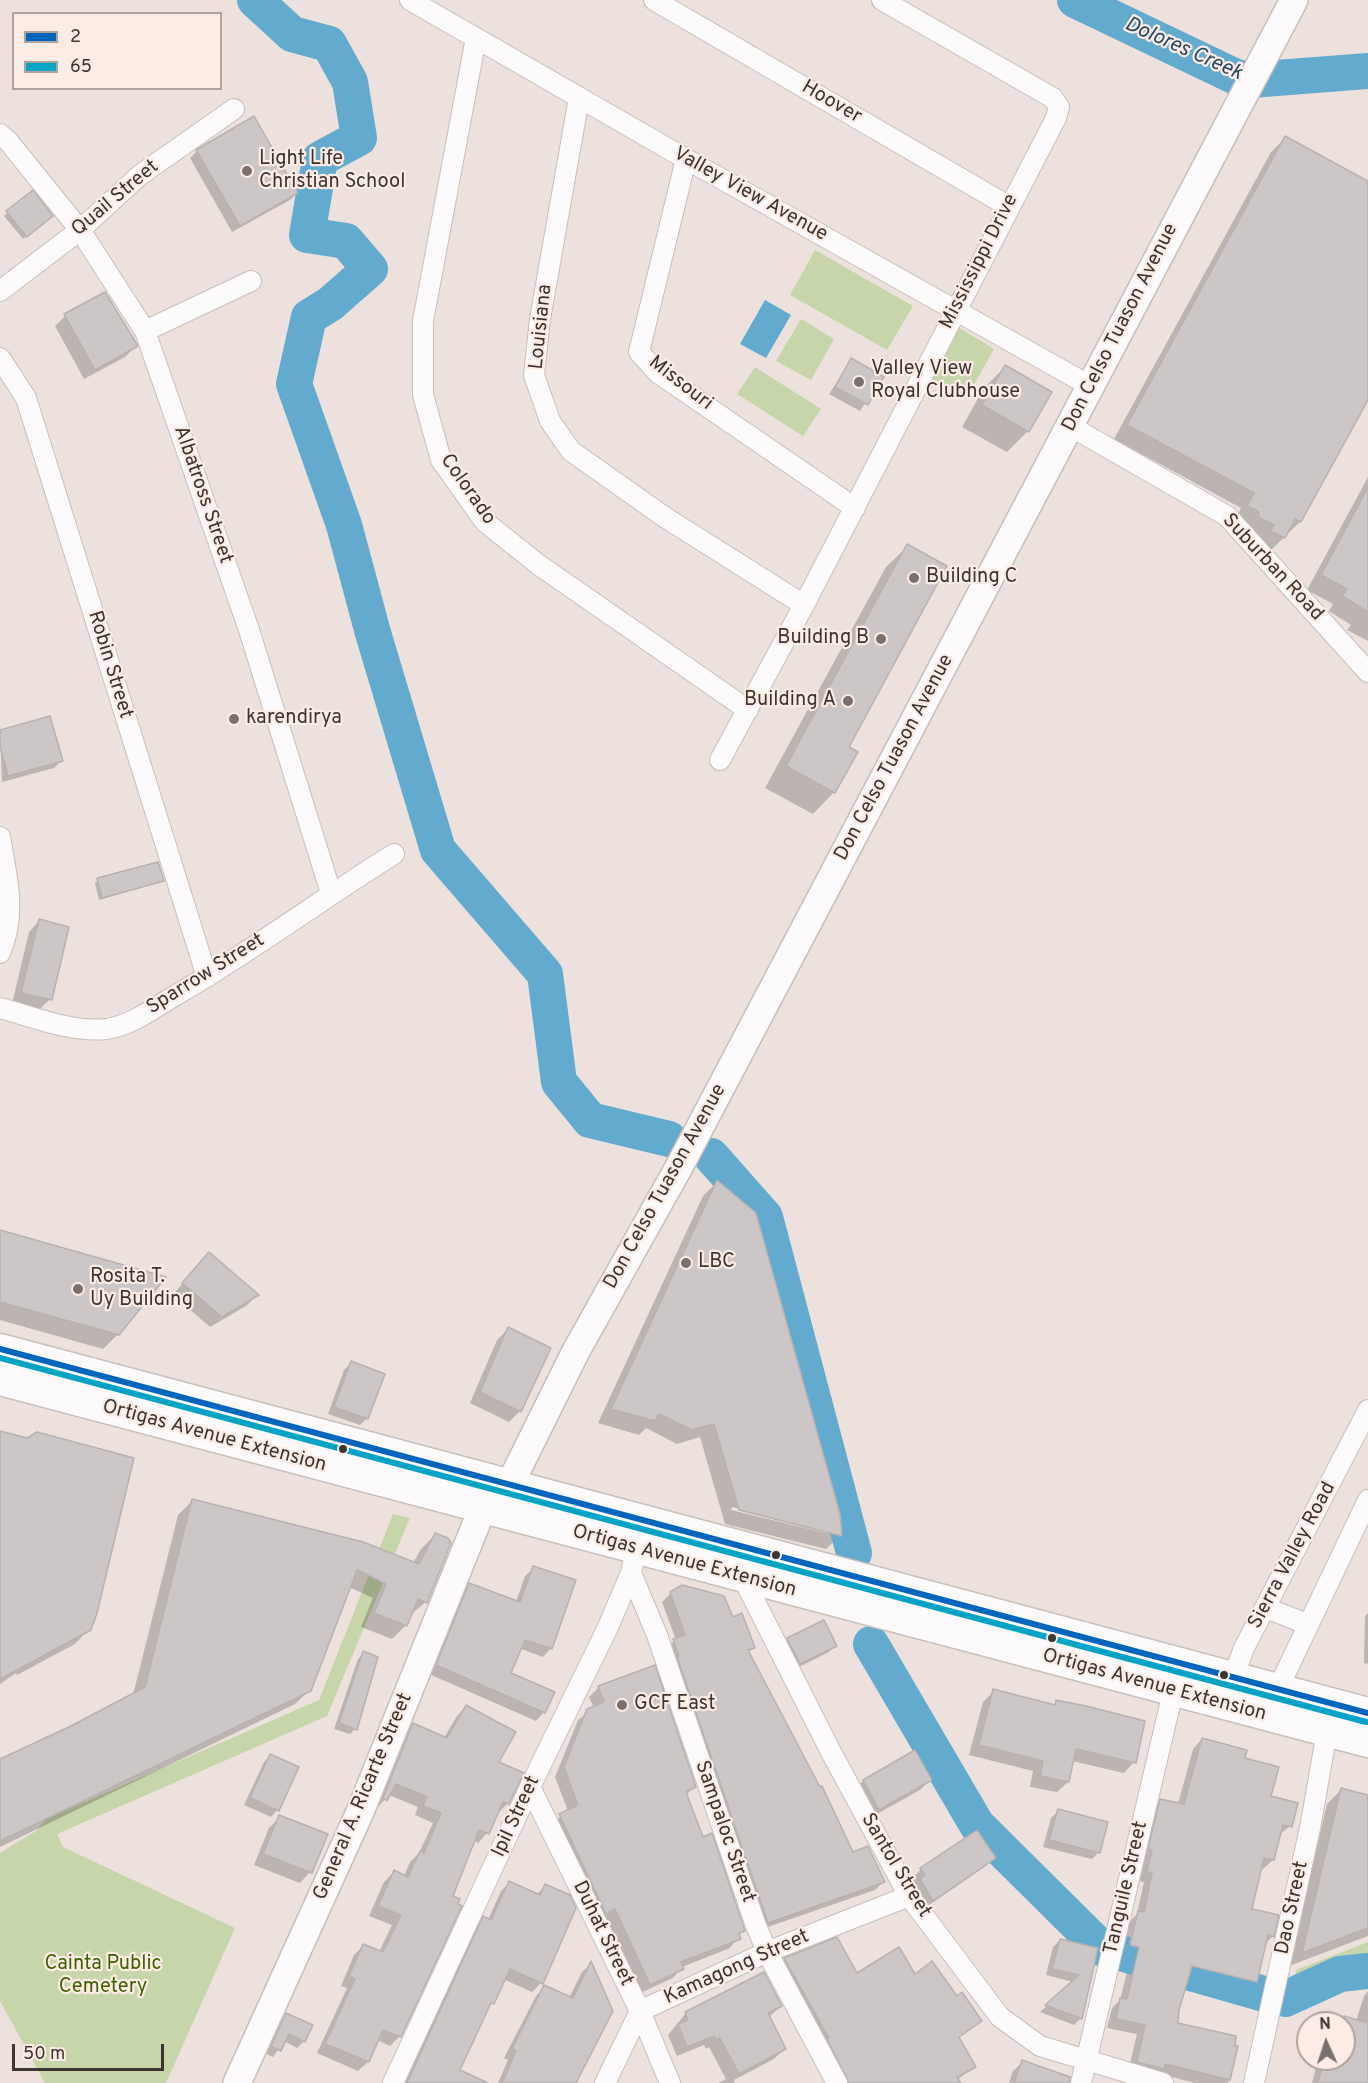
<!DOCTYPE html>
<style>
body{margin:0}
#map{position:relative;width:1368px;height:2083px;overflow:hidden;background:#ece1dc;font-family:Overpass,sans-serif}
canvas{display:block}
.legend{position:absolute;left:12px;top:12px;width:210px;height:78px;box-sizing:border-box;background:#fcece5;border:2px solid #b0a39d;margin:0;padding:8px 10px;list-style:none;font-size:18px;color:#3d3532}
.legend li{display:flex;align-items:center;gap:12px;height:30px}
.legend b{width:30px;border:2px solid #b0a39d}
.north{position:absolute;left:1296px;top:2011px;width:60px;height:60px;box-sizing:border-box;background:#fcece5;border:2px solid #b0a39d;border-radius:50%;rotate:357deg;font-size:16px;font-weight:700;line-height:24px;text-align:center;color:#3d3532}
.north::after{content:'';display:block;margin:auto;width:21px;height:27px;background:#7a716e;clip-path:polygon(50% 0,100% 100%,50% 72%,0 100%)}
.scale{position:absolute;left:12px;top:2044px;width:152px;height:27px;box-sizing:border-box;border:3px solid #3d3532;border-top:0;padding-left:8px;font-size:18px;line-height:21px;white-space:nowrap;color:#3d3532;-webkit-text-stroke:4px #fcece5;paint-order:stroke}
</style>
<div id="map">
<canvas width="1368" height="2083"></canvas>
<ul class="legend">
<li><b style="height:8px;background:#0065bd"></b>2</li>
<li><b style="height:8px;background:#03a3c6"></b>65</li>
</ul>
<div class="north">N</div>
<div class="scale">50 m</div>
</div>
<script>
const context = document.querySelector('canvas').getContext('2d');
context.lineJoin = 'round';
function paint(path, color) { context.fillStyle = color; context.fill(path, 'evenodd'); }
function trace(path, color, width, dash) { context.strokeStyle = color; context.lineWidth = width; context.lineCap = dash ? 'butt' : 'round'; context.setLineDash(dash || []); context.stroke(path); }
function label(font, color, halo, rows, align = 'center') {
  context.font = font + ' Overpass,sans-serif'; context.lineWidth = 4.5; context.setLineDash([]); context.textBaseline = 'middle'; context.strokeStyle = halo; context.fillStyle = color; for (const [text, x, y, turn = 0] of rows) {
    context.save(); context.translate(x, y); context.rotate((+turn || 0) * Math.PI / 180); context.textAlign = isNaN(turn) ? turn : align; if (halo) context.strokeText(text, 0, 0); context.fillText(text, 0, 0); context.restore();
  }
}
const green = new Path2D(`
 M815 250 913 306 887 350 790 295Z
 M801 319 834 339 811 380 776 361Z
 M958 327 994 349 966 399 930 381Z
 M755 367 821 409 803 436 737 394Z
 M393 1514 410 1518 327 1716 57 1834 63 1847 235 1928 166 2083H45L0 2001V1853L36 1831 46 1819 319 1700Z
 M1368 1942V1967L1341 1969 1295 1988 1296 1970Z`);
const water = new Path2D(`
 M765 300 791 315 766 358 740 344Z`);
const shadow = new Path2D(`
 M1285 138 1368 182V397L1300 522 1269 552 1234 521 1241 508 1114 439 1271 152Z
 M197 151 297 193 290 200 232 232 190 158Z
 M32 193 48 219 23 239 4 216Z
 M65 316 136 346 125 357 84 379 55 326Z
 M851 360 882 377 860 411 829 394Z
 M1005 367 1028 431 1007 452 962 427 984 388Z
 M1368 477V641L1347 630 1351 625 1329 611 1333 604 1307 590Z
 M908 546 834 792 813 814 765 788 886 567Z
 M0 732 61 761 54 768 2 782Z
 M98 880 163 881 99 900 95 883Z
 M39 921 50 999 39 1010 12 1004 29 932Z
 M717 1182 841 1535 826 1549 725 1524 700 1437 677 1444 646 1428 639 1435 598 1423 703 1196ZM732 1507 826 1530V1533L731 1510Z
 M0 1231 118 1334 103 1349 0 1320Z
 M198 1265 257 1295 246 1306 210 1327 173 1295Z
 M508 1329 520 1411 509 1422 470 1403 497 1340Z
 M351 1363 367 1418 360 1425 328 1414 344 1370Z
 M0 1433 89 1629 75 1644 17 1675 16 1673 0 1684Z
 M192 1501 413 1563 421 1549 435 1535 426 1602 410 1615 406 1625 392 1639 361 1627 373 1598 349 1587 310 1690 295 1704 0 1847V1760L133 1695 178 1515Z
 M534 1568 551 1648 543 1657 519 1648 509 1673 544 1712 536 1721 429 1674 461 1593 470 1585 516 1602 525 1576Z
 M671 1593 733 1619 753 1647 748 1653 852 1854 883 1882 875 1890 759 1930 665 1649 676 1640 662 1602Z
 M1368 1613V1664L1364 1663 1365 1616Z
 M788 1639 835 1645 829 1652 793 1670 781 1646Z
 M364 1653 355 1729 350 1734 334 1729 358 1659Z
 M599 1687 694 1787 686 1795 702 1839 743 1930 730 1948 682 1967 673 1978 640 1993 605 1917 596 1922 550 1824 568 1811 555 1777 578 1720 594 1708 589 1697Z
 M994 1691 1053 1706 1057 1702 1134 1762 1124 1773 1072 1761 1068 1782 1057 1792 1030 1787 1033 1771 969 1755 983 1702Z
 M466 1707 497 1763 508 1803 498 1813 487 1833 478 1843 473 1841 451 1897 460 1907 400 2036 390 2046 377 2040 368 2062 358 2071 317 2053 347 1988 341 1986 354 1955 363 1946 379 1952 392 1925 369 1916 384 1882 394 1872 404 1876 410 1862 419 1853 433 1823 415 1815 418 1807 389 1795 376 1809 374 1808 404 1734 413 1725 444 1738 457 1716Z
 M1202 1739 1243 1759 1290 1826 1279 1835 1273 1860 1263 1869 1260 1868 1250 1910 1273 1936 1265 1944 1255 1981 1246 1990 1187 1976 1177 2010 1176 2025 1236 2048 1228 2083H1195L1157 2073 1128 2072 1137 2034 1107 2028 1112 2008 1120 2000 1131 1956 1121 1954 1129 1922 1137 1914 1144 1882 1138 1881 1151 1810 1161 1800 1178 1804 1193 1749Z
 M271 1755 277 1810 271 1817 244 1805 264 1762Z
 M930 1780 920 1790 868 1819 853 1791 863 1781Z
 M1342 1789 1368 1796V1936L1289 1966 1327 1804Z
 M1058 1811 1099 1852 1092 1859 1043 1847 1051 1818Z
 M280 1817 310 1872 300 1883 254 1865 269 1828Z
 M994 1858 983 1868 922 1910 910 1891 915 1886 911 1880 921 1869Z
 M510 1882 536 1895 546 1886 541 1983 532 1992 503 1979 458 2071 484 2083H403L475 1927 484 1918 488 1920 501 1891Z
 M837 1939 857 1975 914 1976 957 1998 980 2020 958 2039 974 2067 957 2080 959 2083H837L776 1968 785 1959Z
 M1060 1940 1096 1949 1081 2018 1074 2025 1040 2012 1073 1982 1046 1975 1053 1947Z
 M591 1964 575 2083H498L508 2060 504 2058 536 1996 545 1987 569 1998 582 1972Z
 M1368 1991V2083H1312L1318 2059H1344V2023H1321L1330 2014 1356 2021 1364 1996Z
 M781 2006 769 2017 784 2049 774 2059 734 2080 735 2083H718L726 2079 709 2047 706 2049 704 2045 677 2056 668 2035 686 2013Z
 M286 2015 304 2041 297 2048 284 2041 273 2057 265 2053 280 2022Z
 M1023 2062 1047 2083H1009L1013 2071Z`);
const river = new Path2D(`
 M255 0 292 34 329 44 350 82 359 138 320 159 307 235 346 241 370 269 330 304 309 317 294 384 344 525 373 633 438 850 545 974 559 1082 590 1120 669 1139
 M1075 0 1236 77 1251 80 1368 71
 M711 1156 765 1217 854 1553
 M871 1644 977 1825 1101 1948
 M1124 1954 1264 1994
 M1285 1999 1340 1974 1368 1971`);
const building = new Path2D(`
 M254 116 298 193 240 226 196 150Z
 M1285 136 1368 181V400L1301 522 1295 519 1285 538 1270 531 1274 525 1258 517 1259 512 1247 506 1254 493 1127 425Z
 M33 190 53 216 27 237 6 211Z
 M105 292 138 346 95 370 64 314Z
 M851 358 884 377 868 405 835 387Z
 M1005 365 1052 392 1029 432 982 405Z
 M1368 487V612L1342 596 1347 589 1321 575Z
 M907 544 947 566 849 747 858 752 835 793 786 766Z
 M50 716 63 761 8 776 0 746V730Z
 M158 862 164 881 102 898 97 878Z
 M39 919 69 927 52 1000 21 993Z
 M717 1180 756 1213 840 1514 842 1536 739 1510 714 1424 692 1430 659 1414 655 1421 611 1409Z
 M0 1230 166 1277 119 1335 0 1302Z
 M209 1252 259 1295 222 1317 182 1283Z
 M508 1327 551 1348 521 1412 480 1392Z
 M351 1361 385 1374 368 1419 334 1407Z
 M0 1431 27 1438 37 1432 134 1458 97 1613 91 1630 0 1679Z
 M192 1499 363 1542 419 1564 435 1533 448 1538 451 1543 427 1603 418 1599 407 1626 374 1613 386 1584 357 1570 311 1691 0 1841V1759L71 1726 145 1687Z
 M533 1566 576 1580 552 1649 525 1640 511 1673 555 1692 545 1713 436 1665 469 1583 520 1602Z
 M682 1585 724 1596 733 1617 742 1613 755 1648 748 1650 820 1787 822 1786 853 1852 868 1846 885 1882 768 1923 677 1657 679 1656 673 1639 685 1635 670 1592Z
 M824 1620 837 1646 800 1664 787 1638Z
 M363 1651 378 1657 357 1730 339 1723Z
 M655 1665 696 1787 686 1792 703 1837 712 1833 745 1931 739 1933 741 1939 681 1962 684 1969 650 1985 615 1909 606 1914 559 1814 578 1805 564 1767 587 1709 604 1702 598 1686Z
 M993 1689 1055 1705 1056 1700 1086 1706 1145 1721 1136 1763 1076 1749 1069 1782 1040 1776 1043 1761 979 1745Z
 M466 1705 516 1732 499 1762 524 1773 509 1804 503 1802 489 1834 479 1830 453 1896 460 1899 458 1904 462 1906 401 2037 383 2030 369 2062 325 2044 355 1979 349 1976 363 1944 383 1952 401 1915 378 1906 394 1870 408 1877 420 1851 424 1853 441 1813 423 1806 427 1797 396 1784 387 1801 383 1798 413 1723 447 1738Z
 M1202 1738 1247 1750 1245 1758 1279 1767 1271 1796 1298 1803 1292 1827 1283 1825 1274 1860 1264 1858 1252 1909 1279 1915 1274 1937 1268 1935 1257 1982 1192 1966 1179 2010 1178 2023 1236 2036 1235 2046H1238L1230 2080 1165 2064 1164 2069 1137 2062 1145 2025 1116 2019 1120 1998 1127 1999 1139 1947 1130 1945 1138 1911 1144 1912 1152 1873 1147 1872 1152 1850 1148 1849 1160 1799 1184 1804Z
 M915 1750 932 1780 879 1810 863 1780Z
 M270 1754 299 1767 279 1811 250 1798Z
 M1341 1788 1368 1795V1928L1302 1953Z
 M1058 1809 1108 1822 1100 1853 1049 1840Z
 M279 1815 328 1834 312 1873 263 1854Z
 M977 1830 996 1858 933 1901 920 1879 925 1875 920 1868Z
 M509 1881 540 1895 545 1884 570 1895 576 1908 543 1984 510 1969 494 2004 491 2003 460 2070 488 2083H407L483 1916 491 1920Z
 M837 1937 857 1973 899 1947 915 1974 932 1961 957 1996 962 1992 982 2021 959 2037 976 2067 957 2077 961 2083H849L827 2039 829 2038 784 1958Z
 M1060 1939 1098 1948 1082 2019 1045 2005 1079 1975 1052 1969Z
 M591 1961 613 2011 576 2083H502L516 2051 512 2049 544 1985 573 1998Z
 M764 1972 782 2006 768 2013 786 2049 739 2074 720 2038 716 2040 714 2036 687 2047 678 2024 688 2020 685 2012Z
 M286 2013 313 2025 305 2042 289 2034 281 2051 271 2046Z
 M1344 2016 1368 2023V2083H1318L1324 2059H1344Z
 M1022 2060 1070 2077 1069 2083H1014Z`);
const street = new Path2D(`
 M410 0 686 159 1092 387
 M654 0 1008 206
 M476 38 423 321V395L441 460 485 522 539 565 748 710
 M579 98 540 319 534 375 550 421 571 451 666 518 804 605
 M0 134 8 141 80 230 145 331 249 630 331 893
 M686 159 639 352 658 373 855 508
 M0 291 80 230 140 175 234 109
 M145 331 251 281
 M0 358 26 398 207 977
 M1070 426 1227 516 1368 672
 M720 760 804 605 1056 118 1059 107 1053 98 882 0
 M0 837C7 879 17 912 0 953
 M0 1008C33 1017 73 1033 107 1029 132 1025 154 1008 176 995 251 952 320 900 394 854
 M631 1573 657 1635 755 1923 767 1952 837 2083
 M743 1578 832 1754 909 1896 1000 2017 1040 2046 1163 2083
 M1266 1608 1307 1624
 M1230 1686 1244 1648 1368 1410
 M1274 1697 1368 1500
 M530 1787 640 2011 670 2083
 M393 2083 530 1787 608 1627 631 1573 636 1549
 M605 2083 640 2011 767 1952 909 1896
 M1081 2083 1173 1692
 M1254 2083 1310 1828 1327 1732`);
const secondary = new Path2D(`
 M237 2083 360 1812 483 1507 509 1486 576 1351 679 1167 1294 0`);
const primary = new Path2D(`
 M0 1349 1368 1713
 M0 1380 1368 1742`);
const bus1 = new Path2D(`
 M0 1349 1368 1713`);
const bus2 = new Path2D(`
 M0 1358 1366 1722`);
const markers = [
 [247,171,6,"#7a716e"],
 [859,382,6,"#7a716e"],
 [914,578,6,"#7a716e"],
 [881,639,6,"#7a716e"],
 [848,701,6,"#7a716e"],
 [234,719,6,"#7a716e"],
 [686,1263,6,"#7a716e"],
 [78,1289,6,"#7a716e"],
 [343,1449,5,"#3d3532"],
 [776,1555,5,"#3d3532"],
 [1052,1638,5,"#3d3532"],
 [1224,1675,5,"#3d3532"],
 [622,1705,6,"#7a716e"]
];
const streetNames = [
 ["Hoover",831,103,30],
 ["Valley View Avenue",750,195,29],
 ["Quail Street",116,199,-40],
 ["Mississippi Drive",980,262,-63],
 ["Louisiana",542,327,-84],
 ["Don Celso Tuason Avenue",1121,328,-63],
 ["Missouri",680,384,38],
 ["Colorado",467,490,55],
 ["Albatross Street",202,495,71],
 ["Suburban Road",1272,568,47],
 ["Robin Street",109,665,73],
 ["Don Celso Tuason Avenue",895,758,-62],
 ["Sparrow Street",206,975,-32],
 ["Don Celso Tuason Avenue",666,1187,-61],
 ["Ortigas Avenue Extension",214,1437,15],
 ["Sierra Valley Road",1293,1556,-62],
 ["Ortigas Avenue Extension",684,1562,15],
 ["Ortigas Avenue Extension",1154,1686,15],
 ["General A. Ricarte Street",364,1797,-67],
 ["Ipil Street",517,1817,-65],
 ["Sampaloc Street",724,1832,71],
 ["Santol Street",895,1866,59],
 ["Tanguile Street",1127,1888,-77],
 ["Dao Street",1293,1908,-78],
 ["Duhat Street",602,1934,64],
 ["Kamagong Street",737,1968,-24]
];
const poiNames = [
 ["Light Life",259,160],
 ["Christian School",259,183],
 ["Valley View",871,370],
 ["Royal Clubhouse",871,393],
 ["Building C",926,578],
 ["Building B",869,639,"right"],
 ["Building A",836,701,"right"],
 ["karendirya",246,719],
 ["LBC",698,1263],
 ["Rosita T.",90,1278],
 ["Uy Building",90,1301],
 ["GCF East",634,1705]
];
const parkNames = [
 ["Cainta Public",103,1965],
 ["Cemetery",103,1988]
];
const waterNames = [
 ["Dolores Creek",1183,50,24]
];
paint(green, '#c7d5aa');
paint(water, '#62aace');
paint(shadow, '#0003');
trace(river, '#62aace', 36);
paint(building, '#ccc6c6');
trace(building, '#b8b1b2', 1.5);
trace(street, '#c7bfbb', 22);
trace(secondary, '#c7bfbb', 30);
trace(primary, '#c7bfbb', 33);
trace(street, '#fcfafa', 20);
trace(secondary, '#fcfafa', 27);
trace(primary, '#fcfafa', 30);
trace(bus1, '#0065bd', 6);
trace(bus2, '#03a3c6', 6);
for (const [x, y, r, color] of markers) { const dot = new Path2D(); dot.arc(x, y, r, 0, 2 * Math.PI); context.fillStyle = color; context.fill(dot); trace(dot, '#fcece5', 2); }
label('20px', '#3d3532', '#fcece5', streetNames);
label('20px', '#3d3532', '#fcece5', poiNames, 'left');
label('20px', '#3f6200', '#fcece5', parkNames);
label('italic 21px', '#234c64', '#fcece5', waterNames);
</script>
